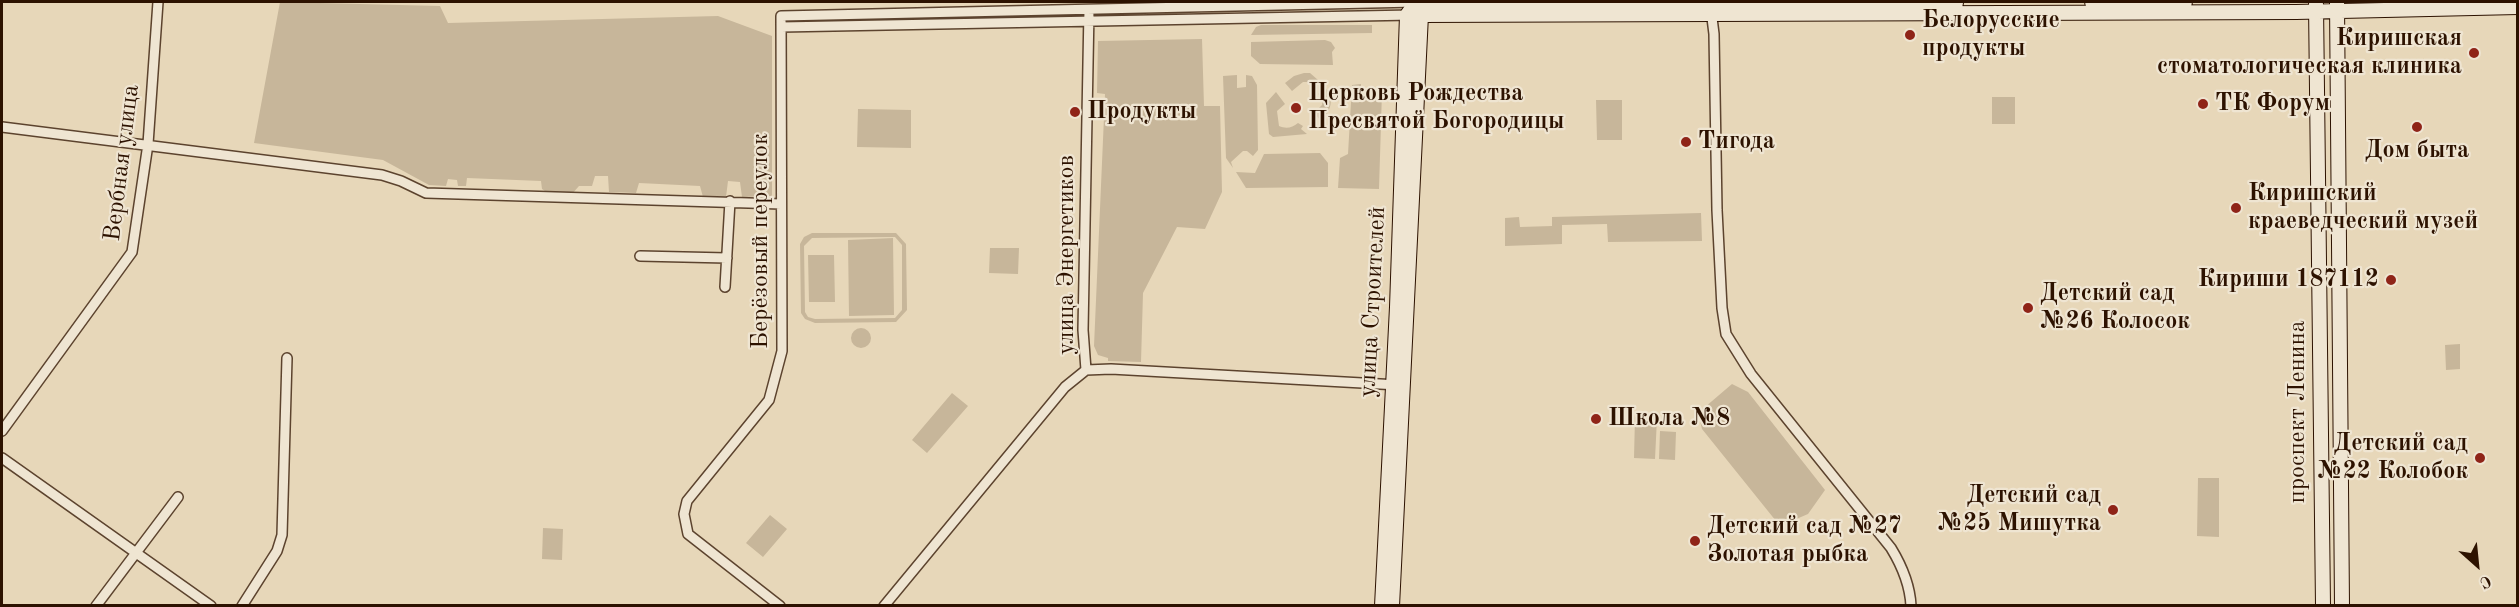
<!DOCTYPE html>
<meta charset="utf-8">
<style>
body{margin:0}
#map{position:relative;width:2519px;height:607px;overflow:hidden;background:#e7d7b9;font-family:"Old Standard TT",serif}
canvas{display:block}
.frame{position:absolute;inset:0;border:3px solid #2d1200;pointer-events:none}
.north{position:absolute;left:2447px;top:535px;width:60px;height:60px;-webkit-text-stroke:4px #efe5d2;paint-order:stroke;rotate:153deg;font-size:16px;font-weight:700;line-height:24px;text-align:center;color:#2d1200}
.north::after{content:'';display:block;margin:auto;width:21px;height:27px;background:#2d1200;clip-path:polygon(50% 0,100% 100%,50% 72%,0 100%)}
</style>
<div id="map">
<canvas width="2519" height="607"></canvas>
<div class="frame"></div>
<div class="north">С</div>
</div>
<script>
const context = document.querySelector('canvas').getContext('2d');
context.lineJoin = 'round';
function paint(path, color) { context.fillStyle = color; context.fill(path, 'evenodd'); }
function trace(path, color, width, dash) { context.strokeStyle = color; context.lineWidth = width; context.lineCap = dash ? 'butt' : 'round'; context.setLineDash(dash || []); context.stroke(path); }
function label(font, color, halo, rows, align = 'center') {
  context.font = font + ' "Old Standard TT",serif'; context.lineWidth = 4.5; context.setLineDash([]); context.textBaseline = 'middle'; context.strokeStyle = halo; context.fillStyle = color; for (const [text, x, y, turn = 0] of rows) {
    context.save(); context.translate(x, y); context.rotate((+turn || 0) * Math.PI / 180); context.textAlign = isNaN(turn) ? turn : align; if (halo) context.strokeText(text, 0, 0); context.fillText(text, 0, 0); context.restore();
  }
}
const green = new Path2D(`
 M280 2 440 6 448 23 718 16 772 36V196L742 197 740 182 728 181 726 197H703L700 186 639 183 636 193 609 192 608 176H595L592 186H579L572 194 548 193 542 189 541 181 467 178 466 186H458L457 180 448 179 446 186 429 185 383 160 254 143Z
 M1261 25H1372V33L1251 35 1256 27Z
 M1202 39 1204 106H1220L1222 192 1205 229 1177 227 1143 293 1141 362 1108 361V358L1098 355 1094 346 1105 94 1097 93 1098 41Z
 M1325 40 1331 42 1335 48 1332 52 1333 65 1260 64 1251 56V42Z
 M1304 73H1310L1318 80 1311 86 1307 82H1303L1292 91 1285 83 1294 76Z
 M1237 75V88L1246 87V75L1252 76 1257 85 1258 150 1253 156 1247 151H1243L1231 162 1233 168 1226 158 1223 76Z
 M1361 84V90L1382 91 1379 189 1338 188 1340 158 1348 154 1352 85Z
 M1325 87C1335 99 1331 111 1321 121L1314 113 1322 105 1323 99 1318 94Z
 M1276 92 1285 104 1277 111 1279 126C1286 129 1292 128 1298 123L1303 126 1301 129 1307 134 1273 137 1269 134 1266 103Z
 M1992 97H2015V124H1992Z
 M1596 100H1622V140H1597Z
 M858 109 911 110V148L857 147Z
 M1320 153 1328 163V187L1246 188 1236 172 1255 173 1264 154Z
 M1701 213 1702 241 1608 242 1607 224 1562 225V244L1505 246V218L1519 217 1520 227 1552 226V217Z
 M812 233H896L906 244 907 310 896 322 815 323 805 319 801 313 800 244 804 237ZM895 237 902 245V310L895 318 815 319 808 317 805 312 804 246 812 238Z
 M893 238 894 315 849 316 848 240Z
 M990 248H1019L1018 274 989 273Z
 M808 255H834L835 302H809Z
 M851 338a10 10 0 1 1 20 0a10 10 0 1 1-20 0Z
 M2460 344V369L2446 370 2445 345Z
 M1732 384 1748 392 1825 490 1808 514 1780 526 1702 429 1698 413Z
 M952 393 968 406 927 453 912 440Z
 M1635 417 1657 418 1655 459 1634 458Z
 M1660 431 1676 432 1675 460 1659 459Z
 M2198 478H2219V537L2197 536Z
 M770 515 787 529 763 557 746 543Z
 M543 528 563 529 562 560 542 559Z`);
const street = new Path2D(`
 M1711 10 1714 34 1717 210 1722 308 1726 334 1751 374 1891 548C1902 566 1910 584 1911 606
 M781 27 1412 15
 M2 127 382 175 401 181 426 193 781 204
 M640 256 727 258
 M725 287 730 201
 M1086 370 1111 369 1398 385
 M2 431 132 252 148 144 158 2
 M2 458 211 606
 M96 606 178 497
 M242 606 277 551 282 535 287 358
 M780 606 688 534 684 514 687 501 769 400 782 351 781 16 1416 2
 M884 606 1065 387 1086 370 1083 330 1089 10`);
const secondary = new Path2D(`
 M2092 2H2185
 M2337 2 2342 606
 M2316 4 2323 606
 M1382 606 1397 307 1407 15 1416 2 1956 3
 M1392 606 1421 15 2296 12 2518 7`);
const markers = [
 [1910,35,6,"#8f2418"],
 [2474,53,6,"#8f2418"],
 [2203,104,6,"#8f2418"],
 [1296,108,6,"#8f2418"],
 [1075,112,6,"#8f2418"],
 [2417,127,6,"#8f2418"],
 [1686,142,6,"#8f2418"],
 [2236,208,6,"#8f2418"],
 [2391,280,6,"#8f2418"],
 [2028,308,6,"#8f2418"],
 [1596,419,6,"#8f2418"],
 [2480,458,6,"#8f2418"],
 [2113,510,6,"#8f2418"],
 [1695,541,6,"#8f2418"]
];
const poiNames = [
 ["Белорусские",1922,21],
 ["продукты",1922,49],
 ["Киришская",2462,39,"right"],
 ["стоматологическая клиника",2462,67,"right"],
 ["Церковь Рождества",1308,94],
 ["Пресвятой Богородицы",1308,122],
 ["ТК Форум",2215,104],
 ["Продукты",1087,112],
 ["Тигода",1698,142],
 ["Дом быта",2417,151,"center"],
 ["Киришский",2248,194],
 ["краеведческий музей",2248,222],
 ["Кириши 187112",2379,280,"right"],
 ["Детский сад",2040,294],
 ["№26 Колосок",2040,322],
 ["Школа №8",1608,419],
 ["Детский сад",2468,444,"right"],
 ["№22 Колобок",2468,472,"right"],
 ["Детский сад",2101,496,"right"],
 ["№25 Мишутка",2101,524,"right"],
 ["Детский сад №27",1707,527],
 ["Золотая рыбка",1707,555]
];
const streetNames = [
 ["Вербная улица",122,163,-83],
 ["Берёзовый переулок",761,241,-90],
 ["улица Энергетиков",1067,255,-90],
 ["улица Строителей",1373,302,-87],
 ["проспект Ленина",2298,412,-90]
];
paint(green, '#c7b69a');
trace(street, '#5c432e', 12);
trace(secondary, '#2d1200', 16);
trace(street, '#efe5d2', 9);
trace(secondary, '#efe5d2', 14);
for (const [x, y, r, color] of markers) { const dot = new Path2D(); dot.arc(x, y, r, 0, 2 * Math.PI); context.fillStyle = color; context.fill(dot); trace(dot, '#efe5d2', 2); }
label('bold 24px', '#2d1200', '#efe5d2', poiNames, 'left');
label('24px', '#2d1200', '#efe5d2', streetNames);
</script>
